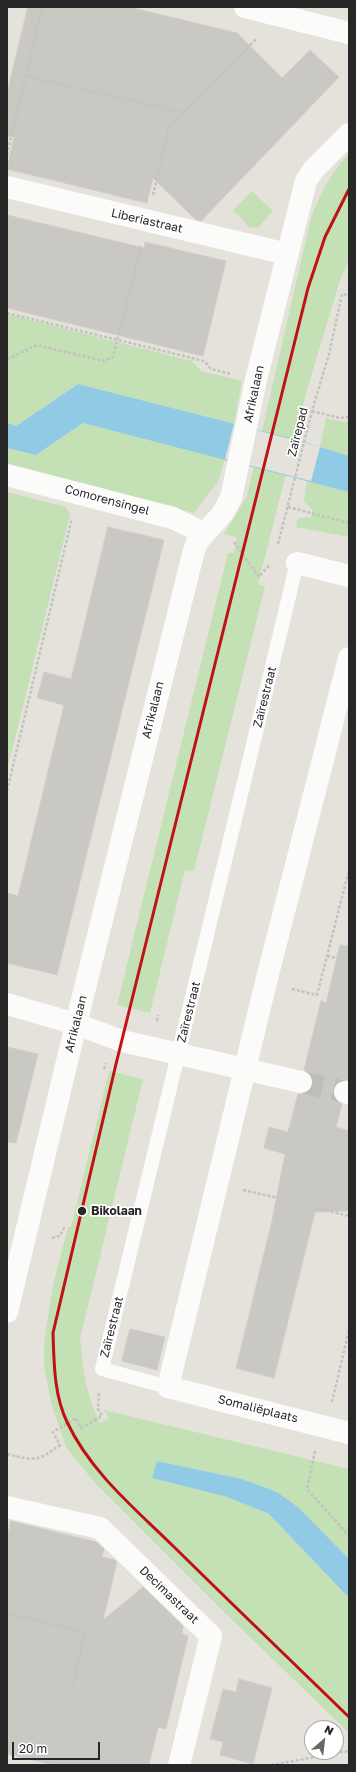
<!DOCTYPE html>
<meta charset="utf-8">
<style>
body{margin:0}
#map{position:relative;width:356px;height:1772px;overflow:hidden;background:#e5e2dc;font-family:"Golos Text",sans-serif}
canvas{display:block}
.frame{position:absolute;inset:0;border:8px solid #272727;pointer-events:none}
.north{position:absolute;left:304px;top:1720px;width:40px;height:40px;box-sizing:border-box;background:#fff;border:1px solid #a9a9a9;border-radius:50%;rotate:28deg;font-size:11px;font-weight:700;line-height:16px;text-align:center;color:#272727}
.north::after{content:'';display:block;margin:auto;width:14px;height:18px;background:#6a6866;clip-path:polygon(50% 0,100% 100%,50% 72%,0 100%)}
.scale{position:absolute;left:12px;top:1742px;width:88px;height:18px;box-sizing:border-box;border:2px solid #272727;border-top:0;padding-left:5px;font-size:12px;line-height:14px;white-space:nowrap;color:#272727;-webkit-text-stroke:3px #fff;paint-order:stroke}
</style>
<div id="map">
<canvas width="356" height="1772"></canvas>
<div class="frame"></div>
<div class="north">N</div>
<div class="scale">20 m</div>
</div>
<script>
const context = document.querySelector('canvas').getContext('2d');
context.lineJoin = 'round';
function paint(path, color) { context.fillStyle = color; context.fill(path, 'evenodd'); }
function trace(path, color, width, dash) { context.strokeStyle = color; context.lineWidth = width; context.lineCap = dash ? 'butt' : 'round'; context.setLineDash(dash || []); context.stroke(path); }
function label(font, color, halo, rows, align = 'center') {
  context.font = font + ' "Golos Text",sans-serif'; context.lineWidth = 3.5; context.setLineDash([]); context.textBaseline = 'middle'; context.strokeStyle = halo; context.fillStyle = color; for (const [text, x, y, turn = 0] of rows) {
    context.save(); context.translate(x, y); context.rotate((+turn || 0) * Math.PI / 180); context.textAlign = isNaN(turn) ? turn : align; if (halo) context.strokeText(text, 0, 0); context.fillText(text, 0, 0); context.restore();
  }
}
const green = new Path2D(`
 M349 154V261L340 280 307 390 258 584 265 586 194 871 185 870 150 1013 117 1005 228 553H234L237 537 224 534 247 496 311 218C321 192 330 174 349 154Z
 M252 191 273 211 258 228 249 227 233 210Z
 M7 314 192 361 201 371 242 381 234 424 78 384 16 426 7 423Z
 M326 418 344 422 349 421V456L320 447Z
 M83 423 225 459 218 481 194 513 7 467V448L36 455Z
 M307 480 349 492V537L296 527 298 518 311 517 312 510 304 501Z
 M7 492 66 507 70 515 7 771Z
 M109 1071 143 1079 80 1339C83 1369 86 1396 100 1423L109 1418 104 1410 349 1469V1559L298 1507 277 1492 242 1479 157 1461 152 1478 227 1497 269 1514 349 1598V1733L226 1614 94 1482 66 1447 52 1406 44 1367V1343L53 1285 68 1227H71Z`);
const water = new Path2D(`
 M78 384 294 439 349 456V492L83 423 36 455 7 448V423L16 426Z
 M157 1461 242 1479 277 1492 298 1507 349 1559V1598L269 1514 227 1497 152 1478Z`);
const pier = new Path2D(`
 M234 424 320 447 311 481 225 459Z`);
const building = new Path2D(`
 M28 7H129L237 33 282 78 310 50 339 77 201 221 195 219 153 178 147 203 7 169 14 137 7 136V94Z
 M7 215 144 248 145 242 226 261 203 356 7 308Z
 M108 527 164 540 57 975 7 963V893L18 896 64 705 37 698 44 672 71 679Z
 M340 945 349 946V1074L348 1080H341L336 1084 333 1089V1095L336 1101 342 1104 336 1127 349 1131V1211L315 1212 274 1378 236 1368 272 1221 285 1154 264 1148 269 1127 288 1132 298 1094H305L310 1091 313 1085V1078L309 1073 304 1070 321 1001 326 1003Z
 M7 1047 38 1054 16 1143 7 1142Z
 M130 1329 165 1337 157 1370 122 1361Z
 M11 1521 96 1542 104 1549 102 1557 115 1560 117 1562 103 1620 143 1587 183 1626 182 1634 188 1636 166 1729 158 1727 149 1765H53L7 1754V1539Z
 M239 1679 272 1688 253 1764 220 1755 223 1742 210 1739 223 1689 236 1692Z`);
const streetTunnel = new Path2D(`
 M301 1082 345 1092`);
const path = new Path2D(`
 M26 76 183 113
 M7 155 42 7
 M153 195 169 127 257 38
 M7 313 204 361 211 369 231 374
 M7 359 37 345 104 361 113 357 141 246
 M312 411 340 418 349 417
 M288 507 349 523
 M234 542 259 577 270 564
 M278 544 312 411 329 354 342 294 349 295
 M7 791 72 518
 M327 956 337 958
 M292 989 317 995 349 870
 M157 1021 158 1015
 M104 1069 106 1063
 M243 1190 278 1198
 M316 1208 349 1216
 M52 1238 60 1236 65 1226
 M332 1402 349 1330
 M315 1451 307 1489 349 1536
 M7 1454C36 1461 36 1462 60 1445L53 1432 76 1418 81 1428 102 1416 98 1409 99 1392
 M7 1613 85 1633 73 1686
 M271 1765 349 1751`);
const lane = new Path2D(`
 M168 1387 102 1369 297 563`);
const street = new Path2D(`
 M245 7 349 33
 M7 187 287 254
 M7 475 173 518 203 533
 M297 563 349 576
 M349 658 266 982 168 1387 349 1433
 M7 1004 76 1024 122 1041 301 1082
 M345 1092 349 1093
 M7 1312 76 1024 193 554 197 542 223 513 231 498 256 380 306 181 314 169 349 134
 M7 1507 100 1528 211 1636 179 1765`);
const tram1 = new Path2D(`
 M349 189 325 237 308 288 116 1064 53 1333C54 1363 54 1395 67 1422 90 1471 133 1507 171 1544 230 1602 289 1659 349 1717`);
const markers = [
 [82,1211,5,"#272727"]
];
const streetNames = [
 ["Liberiastraat",147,221,13],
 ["Afrikalaan",254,394,-78],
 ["Zaïrepad",298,432,-76],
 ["Comorensingel",107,500,15],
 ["Zaïrestraat",265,697,-76],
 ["Afrikalaan",153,710,-76],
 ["Zaïrestraat",189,1012,-76],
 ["Afrikalaan",76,1024,-76],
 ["Zaïrestraat",112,1327,-76],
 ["Somaliëplaats",258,1409,14],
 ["Decimastraat",169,1595,44]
];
const stopNames = [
 ["Bikolaan",91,1211]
];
paint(green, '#c4e0b5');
paint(water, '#91cae5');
paint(pier, '#e5e2dc');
paint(building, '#cac8c3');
trace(building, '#d0cdc8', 1);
trace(streetTunnel, '#bfbdb8', 22, [22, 11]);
trace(path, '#c2c2c1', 2.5, [3, 2]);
trace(lane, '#fbfbfa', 14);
trace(street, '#fbfbfa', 22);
trace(tram1, '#c01115', 3);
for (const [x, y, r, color] of markers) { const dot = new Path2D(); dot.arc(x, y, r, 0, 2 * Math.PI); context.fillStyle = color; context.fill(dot); trace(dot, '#fff', 1.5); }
label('12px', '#272727', '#fff', streetNames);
label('bold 12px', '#272727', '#fff', stopNames, 'left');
</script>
